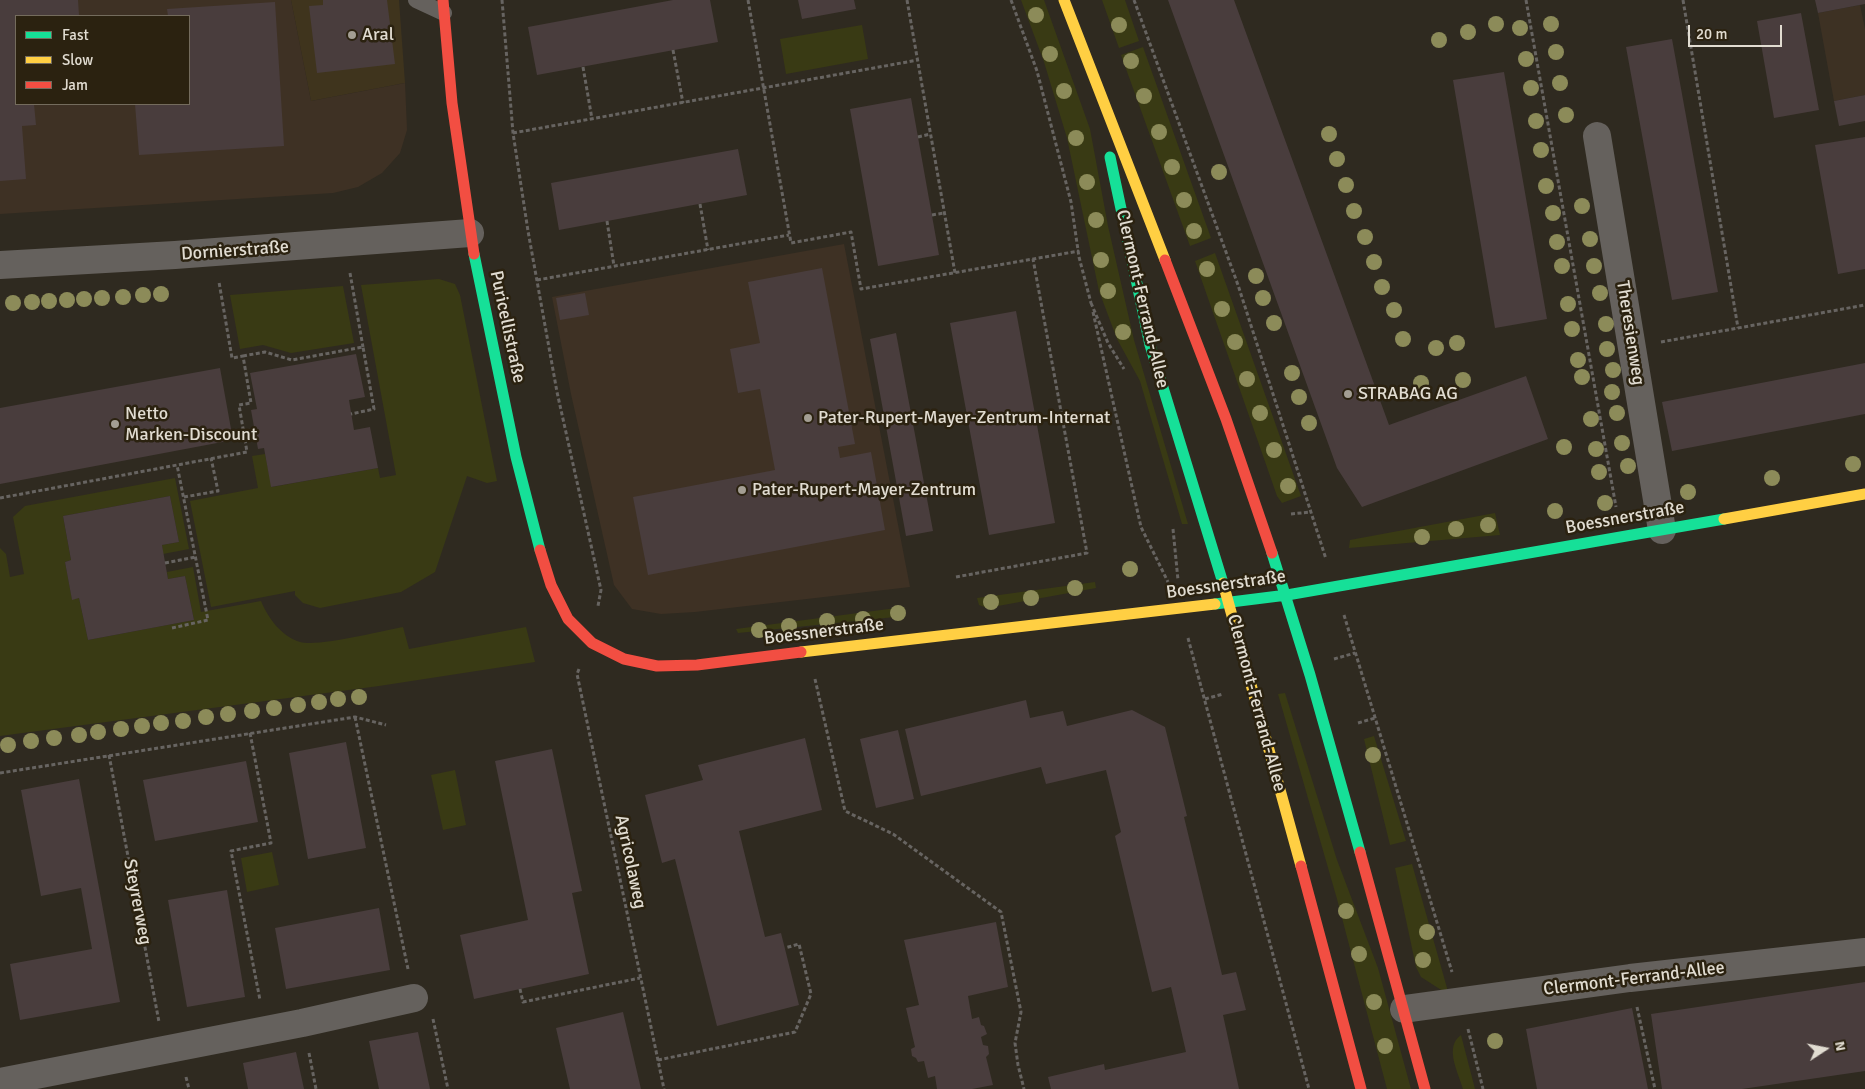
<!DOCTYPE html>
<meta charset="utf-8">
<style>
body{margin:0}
#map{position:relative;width:1865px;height:1089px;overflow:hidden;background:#2f2a20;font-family:Signika,sans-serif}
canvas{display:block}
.legend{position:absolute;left:15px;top:15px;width:175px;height:90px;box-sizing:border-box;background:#2b2210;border:1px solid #746c5d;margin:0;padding:6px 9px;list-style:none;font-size:15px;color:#e1dcd1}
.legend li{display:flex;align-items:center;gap:10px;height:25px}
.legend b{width:25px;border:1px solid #746c5d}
.north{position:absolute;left:1800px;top:1024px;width:50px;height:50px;-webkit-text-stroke:4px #2b2210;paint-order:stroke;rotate:79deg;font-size:14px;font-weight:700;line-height:20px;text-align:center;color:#e1dcd1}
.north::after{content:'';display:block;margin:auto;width:18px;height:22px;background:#e1dcd1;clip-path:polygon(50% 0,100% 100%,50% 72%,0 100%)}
.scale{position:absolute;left:1688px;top:25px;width:94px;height:22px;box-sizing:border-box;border:2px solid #e1dcd1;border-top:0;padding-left:6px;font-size:15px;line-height:18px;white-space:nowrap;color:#e1dcd1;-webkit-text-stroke:4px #2b2210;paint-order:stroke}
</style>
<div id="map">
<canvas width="1865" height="1089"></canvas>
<ul class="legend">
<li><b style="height:6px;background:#16e098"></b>Fast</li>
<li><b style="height:6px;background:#ffcf43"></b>Slow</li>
<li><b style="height:6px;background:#f24e42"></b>Jam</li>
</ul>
<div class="north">N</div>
<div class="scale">20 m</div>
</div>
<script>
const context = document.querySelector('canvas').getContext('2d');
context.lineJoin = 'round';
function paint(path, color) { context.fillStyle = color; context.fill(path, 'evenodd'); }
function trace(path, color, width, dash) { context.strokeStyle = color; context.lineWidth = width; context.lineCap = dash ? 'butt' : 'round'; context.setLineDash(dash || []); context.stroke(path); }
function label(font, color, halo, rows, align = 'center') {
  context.font = font + ' Signika,sans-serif'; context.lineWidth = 5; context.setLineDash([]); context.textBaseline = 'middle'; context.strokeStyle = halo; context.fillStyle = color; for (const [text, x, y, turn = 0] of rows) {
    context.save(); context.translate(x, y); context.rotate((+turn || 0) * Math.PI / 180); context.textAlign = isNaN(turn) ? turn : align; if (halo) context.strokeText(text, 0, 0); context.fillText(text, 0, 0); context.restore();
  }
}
const built = new Path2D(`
 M291 0H399L405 83 311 101Z`);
const industrial = new Path2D(`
 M1860 5 1865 29V95L1834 101 1818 13Z`);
const education = new Path2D(`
 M0 0H291L311 101 405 83 407 130 400 153 382 173 358 187 333 193 0 214ZM16 16H189V104H16Z
 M844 244 910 587 695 612 661 614 632 609 614 585 571 394 552 297Z`);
const green = new Path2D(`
 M1021 0H1044L1090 129 1108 226 1134 340 1188 524H1182L1140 381 1117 339 1099 291 1067 138 1044 62Z
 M1102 0H1125L1139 41 1119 48Z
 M862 25 868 59 786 74 780 39Z
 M1143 47 1211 238 1190 246 1121 55Z
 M1215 253 1301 496 1282 503 1277 496 1195 261Z
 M439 279 455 284 460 295 497 481 487 483 467 476 435 572 401 592 320 608 303 603 295 595V591L211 607 190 501 258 488 252 456 265 454 272 487 378 468 380 478 396 475 361 285Z
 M343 286 354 343 291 353 263 345 240 349 230 295Z
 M175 478 189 549 163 554 162 545 179 542 170 496 63 516 71 560 65 562 72 599 79 598 88 640 194 620 185 576 168 579 167 572 193 567 201 612 261 601C268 618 281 636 300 642 319 647 381 631 403 627L409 649 526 627 535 662 379 686 0 736V548L6 554 10 577 24 574 13 517 25 506Z
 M1495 513 1500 535 1349 548 1350 540Z
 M1095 582 1096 588 987 608 979 605 977 598Z
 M904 607 905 616 738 633 736 629Z
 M1285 693 1337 860 1378 968 1411 1089H1387L1337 899 1278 694Z
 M1374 736 1406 841 1390 845 1364 739Z
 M455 770 466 825 443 830 431 775Z
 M272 852 279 885 247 892 241 858Z
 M1412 864 1449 995 1421 977 1416 967 1395 868Z
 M1461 1035 1475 1089H1463C1458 1072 1444 1047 1461 1035Z`);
const building = new Path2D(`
 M0 0H78L79 15 16 16V104H34L36 125 22 126 26 179 0 181Z
 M323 0H387L395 64 317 73 309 6 323 5Z
 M673 0H710L718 42 537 75 528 27Z
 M798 0H854L856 9 802 19Z
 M1168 0H1234L1389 425 1526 376 1548 439 1362 507 1337 468Z
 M1815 0H1865V4L1818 13Z
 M275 2 284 146 139 155 135 104H189V16H168L167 9Z
 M1801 13 1819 110 1774 118 1757 21Z
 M1672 39 1718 292 1672 300 1626 47Z
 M1504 72 1547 319 1495 328 1453 80Z
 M1865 95V121L1839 126 1834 101Z
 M911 98 939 255 878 266 850 109Z
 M1865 137V269L1838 274 1815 145Z
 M738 149 747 195 559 230 551 183Z
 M822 268 855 444 838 447 840 458 871 452 885 530 648 575 633 497 775 470 760 389 738 393 730 349 760 343 748 282Z
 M585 293 589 315 560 320 556 298Z
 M1016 311 1055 523 989 535 950 323Z
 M896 333 933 531 906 536 870 339Z
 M356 354 365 397 349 400 354 430 370 427 378 468 271 487 264 448 258 449 251 410 257 409 250 373Z
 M1865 363V414L1672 451 1662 402Z
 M220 368 233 440 0 484V408Z
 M170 496 179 542 162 545 168 579 185 576 194 620 88 640 79 598 72 600 65 562 71 560 63 516Z
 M1026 700 1030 718 1063 711 1067 726 1132 710 1165 727 1187 816 1184 817 1222 975 1236 972 1246 1010 1223 1015 1239 1089H1051L1048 1077 1104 1064 1105 1070 1186 1052 1171 987 1152 992 1115 836 1121 832 1106 770 1046 784 1041 767 921 796 905 729Z
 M898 730 914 799 876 808 860 739Z
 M805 738 822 810 739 831 765 937 781 933 799 1005 717 1026 675 859 662 863 645 795 703 780 698 765Z
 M346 742 366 848 308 859 289 753Z
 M552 749 582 891 572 893 589 974 474 999 460 935 528 920 495 761Z
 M246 761 258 822 155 841 143 780Z
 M79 779 120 1002 20 1020 10 964 92 949 81 888 41 896 21 790Z
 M227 890 245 997 187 1007 168 900Z
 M379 908 390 970 286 989 275 928Z
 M996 922 1008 987 968 996 972 1019 979 1017 981 1025 984 1026 987 1034 981 1037 983 1045 988 1046 989 1054 986 1057 993 1085 972 1089H937L935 1076 928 1078 924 1061 918 1062 916 1058 912 1056 911 1049 915 1047 906 1008 919 1005 904 940Z
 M1865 982V1071L1742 1089H1662L1651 1014Z
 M1632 1008 1648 1089H1537L1526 1029Z
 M623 1012 641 1089H570L556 1028Z
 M418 1032 430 1089H379L369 1041Z
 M296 1052 304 1089H248L243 1063Z`);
const path = new Path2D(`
 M502 0 513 133 528 231 557 392 601 590 598 606
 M748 0 791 243 851 232 861 289 1079 251
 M907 0 955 273
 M1011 0 1037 71 1071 202 1079 257 1091 303
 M1134 0 1238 285 1326 559
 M1526 0 1616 507
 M1683 0 1738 328
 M673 50 683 103
 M583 67 592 119
 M513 133 918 60
 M918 137 930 134
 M700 204 708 250
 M932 215 944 213
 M607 221 614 266
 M350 273 363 347
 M537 280 789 235
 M1091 303 1108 343 1124 369
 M1093 312 1141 527 1168 582
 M1661 342 1865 305
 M243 356 265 352 292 360 363 347 374 409 351 414
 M184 497 218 491 211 458
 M0 498 247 452 239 405 251 403 243 356 232 358 219 282
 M1291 514 1310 512
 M1173 529 1178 580
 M165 563 196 557
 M956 577 1087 553 1033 259
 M1344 615 1452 972
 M172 628 208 620 177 465
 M1188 638 1309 1089
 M1334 659 1355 653
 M579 669 577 674 664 1089
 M815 679 845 811 893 834 1001 912 1021 1012 1015 1043 1018 1065 1024 1089
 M1205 699 1223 694
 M355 717 408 969
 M1358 723 1375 718
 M250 733 271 843 231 851 260 1000
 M109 755 159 1022
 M0 773 355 717 386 725
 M520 989 523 1002 640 978
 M1637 1007 1655 1089
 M433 1019 448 1089
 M1468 1029 1483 1089
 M309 1053 316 1089
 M658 1060 795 1032 811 994 799 944 785 948
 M186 1077 189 1089`);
const lane = new Path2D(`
 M416 0 444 13`);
const street = new Path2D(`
 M1597 136 1662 530
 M0 265 175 255 470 233
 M1404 1009 1630 978 1865 952
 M0 1082 302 1023 414 998`);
const fast = new Path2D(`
 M1110 157 1150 345 1223 583
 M474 254 516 457 540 550
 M1272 553 1310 675 1360 852
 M1215 604 1287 595 1724 519`);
const slow = new Path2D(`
 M1064 0 1165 260
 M1724 519 1865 494
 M1223 583 1301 866
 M801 652 1215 604`);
const jam = new Path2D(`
 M443 0 452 103 474 254
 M1165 260 1226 419 1272 553
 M540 550 551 585 568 619 592 643 624 659 657 666 697 665 801 652
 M1360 852 1425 1089
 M1301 866 1361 1089`);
const trees = [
 [1036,15],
 [1496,24],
 [1551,24],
 [1119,25],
 [1520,28],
 [1468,32],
 [1439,40],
 [1556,52],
 [1050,54],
 [1526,59],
 [1131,61],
 [1560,83],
 [1531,88],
 [1064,91],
 [1144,96],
 [1566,115],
 [1536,121],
 [1159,132],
 [1329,134],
 [1076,138],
 [1541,150],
 [1337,159],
 [1172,167],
 [1219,172],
 [1087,182],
 [1346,185],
 [1546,186],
 [1184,200],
 [1582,206],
 [1354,211],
 [1553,213],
 [1096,220],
 [1194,231],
 [1365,237],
 [1590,239],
 [1557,242],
 [1101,260],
 [1374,262],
 [1562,266],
 [1594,266],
 [1207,269],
 [1256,276],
 [1382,287],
 [1108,291],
 [1600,293],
 [161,294],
 [143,295],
 [123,297],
 [102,298],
 [1263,298],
 [84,299],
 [67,300],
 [49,301],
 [32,302],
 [13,303],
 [1568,304],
 [1222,309],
 [1394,310],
 [1274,323],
 [1606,324],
 [1572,329],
 [1123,332],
 [1403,339],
 [1235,342],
 [1457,343],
 [1436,348],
 [1607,349],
 [1578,360],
 [1613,370],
 [1292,373],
 [1582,377],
 [1247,379],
 [1463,380],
 [1421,383],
 [1612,392],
 [1299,397],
 [1260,413],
 [1617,413],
 [1591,419],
 [1309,423],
 [1622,443],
 [1564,447],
 [1596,449],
 [1274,450],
 [1853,464],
 [1628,466],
 [1599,472],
 [1772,478],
 [1288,486],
 [1688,492],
 [1605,503],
 [1555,511],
 [1488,525],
 [1456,529],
 [1422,537],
 [1130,569],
 [1075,588],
 [1031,598],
 [991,602],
 [898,613],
 [863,619],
 [827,621],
 [789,626],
 [759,630],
 [359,697],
 [338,699],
 [319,702],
 [298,705],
 [274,708],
 [252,711],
 [228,714],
 [206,717],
 [183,721],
 [161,723],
 [142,726],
 [121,729],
 [98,732],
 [79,735],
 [54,738],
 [31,741],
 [8,745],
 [1373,755],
 [1346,911],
 [1427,932],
 [1359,954],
 [1423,960],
 [1374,1002],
 [1495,1041],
 [1385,1046]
];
const markers = [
 [352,35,5,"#a39e93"],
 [1348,394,5,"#a39e93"],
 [808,418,5,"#a39e93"],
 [115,424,5,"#a39e93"],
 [742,490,5,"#a39e93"]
];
const poiNames = [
 ["Aral",362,35],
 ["STRABAG AG",1358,394],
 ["Netto",125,414],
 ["Marken-Discount",125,435],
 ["Pater-Rupert-Mayer-Zentrum-Internat",818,418],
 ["Pater-Rupert-Mayer-Zentrum",752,490]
];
const streetNames = [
 ["Dornierstraße",235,251,-4],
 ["Clermont-Ferrand-Allee",1142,299,77],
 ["Puricellistraße",507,327,78],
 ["Theresienweg",1630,333,81],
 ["Boessnerstraße",1625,518,-10],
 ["Boessnerstraße",1226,585,-8],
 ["Boessnerstraße",824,632,-7],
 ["Clermont-Ferrand-Allee",1256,703,75],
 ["Agricolaweg",630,862,78],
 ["Steyrerweg",137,902,79],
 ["Clermont-Ferrand-Allee",1634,979,-7]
];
paint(built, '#3f341d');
paint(industrial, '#3d3123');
paint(education, '#3e3124');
paint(green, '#393a14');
paint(building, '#493d3d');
trace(path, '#676461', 3, [4, 2.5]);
trace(lane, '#65615d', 16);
trace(street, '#65615d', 28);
trace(fast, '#16e098', 11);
trace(slow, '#ffcf43', 11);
trace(jam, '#f24e42', 11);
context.fillStyle = '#8c8b59';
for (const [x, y] of trees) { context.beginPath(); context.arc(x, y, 8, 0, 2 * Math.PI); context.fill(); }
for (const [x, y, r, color] of markers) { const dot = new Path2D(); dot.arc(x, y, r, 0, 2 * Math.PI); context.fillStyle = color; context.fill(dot); trace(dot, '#2b2210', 2); }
label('18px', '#e1dcd1', '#2b2210', poiNames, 'left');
label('18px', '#e1dcd1', '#2b2210', streetNames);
</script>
